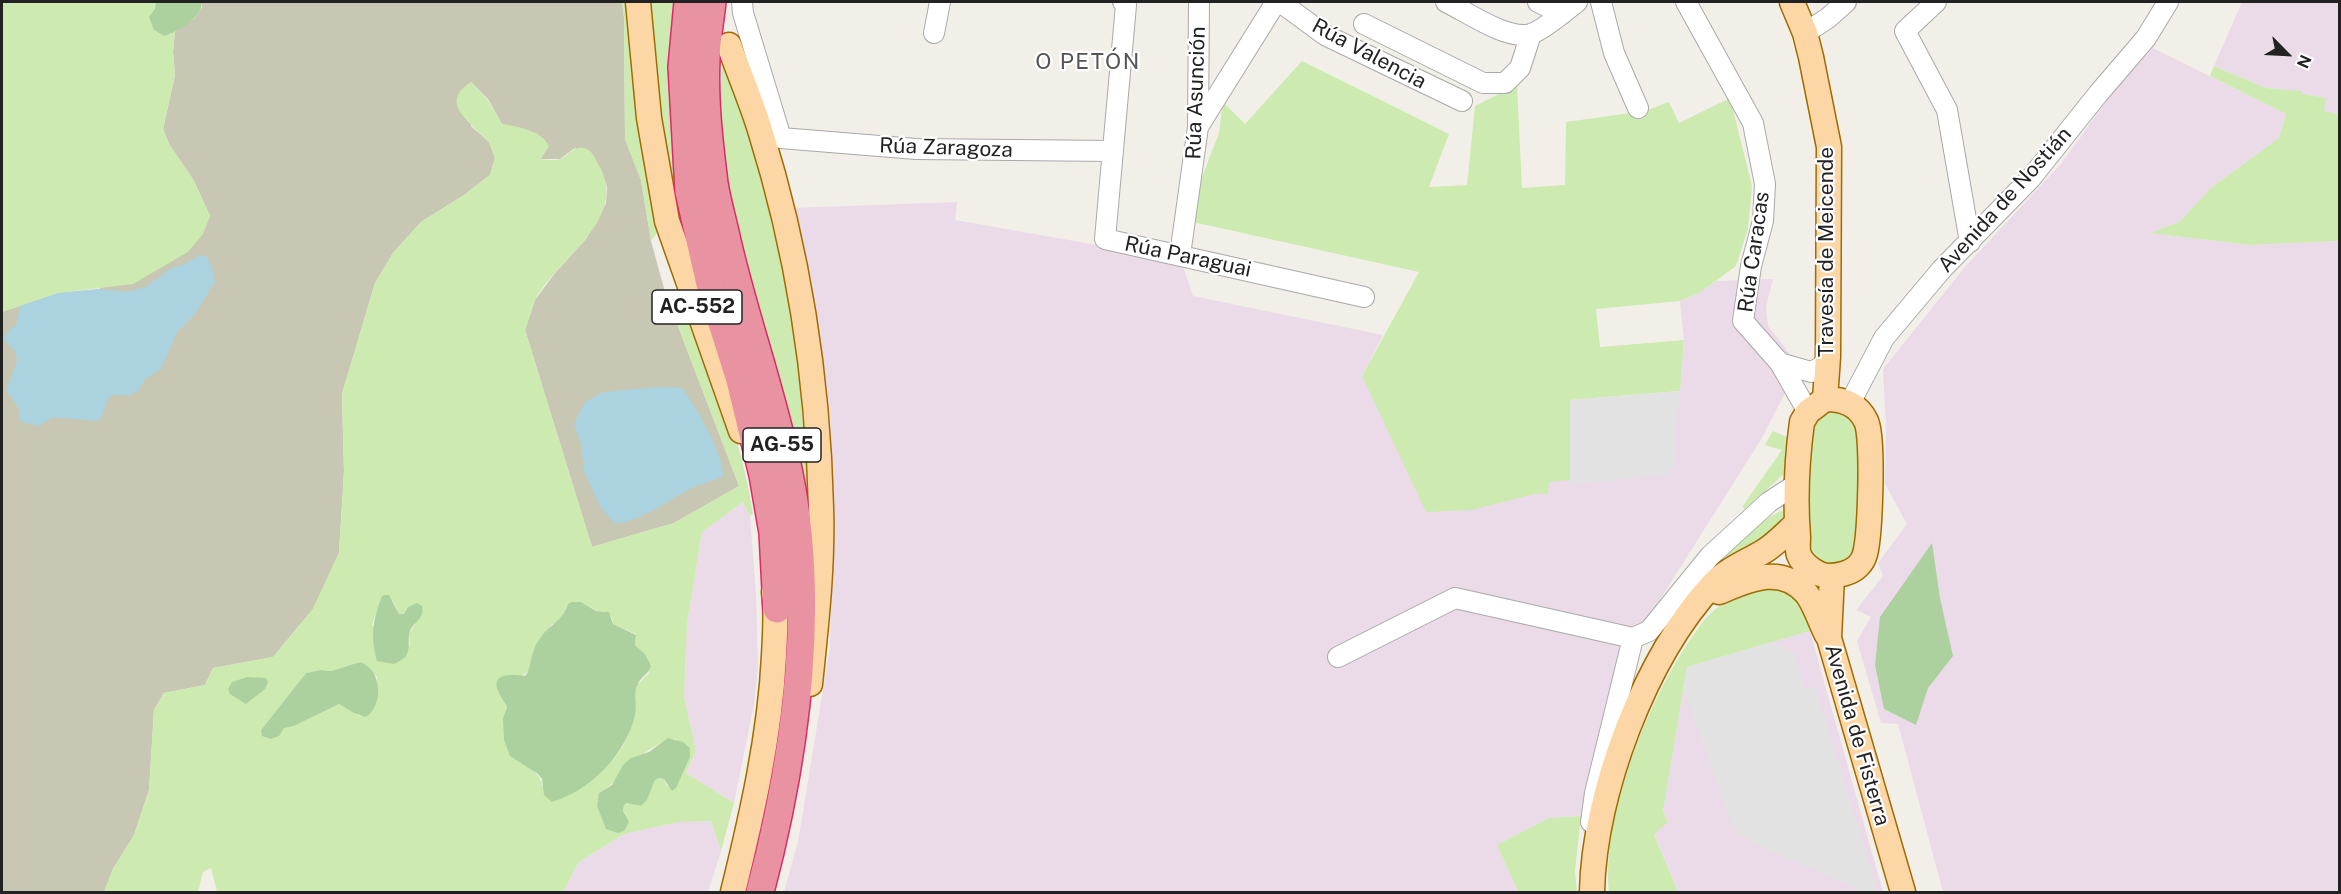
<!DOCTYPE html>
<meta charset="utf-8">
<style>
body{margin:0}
#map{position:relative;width:2341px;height:894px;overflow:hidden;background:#f2efe9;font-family:"Public Sans",sans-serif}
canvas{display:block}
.frame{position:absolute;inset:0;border:3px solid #222;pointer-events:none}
.north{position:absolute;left:2257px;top:24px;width:60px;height:60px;-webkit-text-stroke:4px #fff;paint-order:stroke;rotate:114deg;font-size:16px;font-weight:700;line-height:24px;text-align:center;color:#222}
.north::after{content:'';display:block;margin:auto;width:21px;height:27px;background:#222;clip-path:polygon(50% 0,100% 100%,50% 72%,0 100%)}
</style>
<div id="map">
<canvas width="2341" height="894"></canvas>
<div class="frame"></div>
<div class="north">N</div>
</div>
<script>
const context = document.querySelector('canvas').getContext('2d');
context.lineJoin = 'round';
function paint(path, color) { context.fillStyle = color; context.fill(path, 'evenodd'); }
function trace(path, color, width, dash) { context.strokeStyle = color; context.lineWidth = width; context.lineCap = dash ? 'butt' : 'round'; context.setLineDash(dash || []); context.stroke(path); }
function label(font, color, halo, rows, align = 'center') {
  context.font = font + ' "Public Sans",sans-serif'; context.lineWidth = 4.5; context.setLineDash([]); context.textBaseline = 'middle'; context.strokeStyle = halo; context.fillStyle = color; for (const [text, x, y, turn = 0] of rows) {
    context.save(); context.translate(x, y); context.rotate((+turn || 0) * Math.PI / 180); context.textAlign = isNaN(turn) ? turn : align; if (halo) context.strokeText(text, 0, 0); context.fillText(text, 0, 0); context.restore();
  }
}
const industrial = new Path2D(`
 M2242 2H2339V114L2324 111 2325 98 2301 94V91L2266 88 2214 66Z
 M2153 48 2286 114 2279 138 2212 187 2179 222 2151 233 2249 245 2339 241V892H1943L1898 724 1881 723 1857 641 1871 617 1856 610 1883 576 1878 563 1907 524 1885 484 1886 429 1883 369 1965 267 2060 165 2117 87Z
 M957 202 955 220 1097 245 1182 263 1193 296 1383 335 1362 376 1495 422 1680 391 1684 340 1680 301 1699 293 1716 281 1773 279 1766 306 1768 326 1796 362 1787 389 1762 438 1623 658 1581 816 1549 818 1497 845 1518 892H784L798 842 830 647 833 480 830 413 821 346 793 208Z
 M743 502 750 516 756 594 758 667 754 704 734 803 686 773 696 751 684 696 687 624 702 532Z
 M1810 631 1883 892H1678L1654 833 1668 822 1663 811 1687 667Z
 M711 821 721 851 708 892H563L579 862 624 834 679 822Z`);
const construction = new Path2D(`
 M202 2H622L624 18 625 139 641 180 651 241 665 292 739 486 674 523 592 547 525 330 535 300 555 273 586 239 606 203 607 187 601 169 575 148 560 159H541L538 134 502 124 488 99 471 82V126L489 142 495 158 490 175 464 195 421 222 393 253 375 283 342 394 344 471 339 553 313 609 273 657 213 668 205 685 164 693 154 710 149 790 134 835 113 869 104 892H2V312L58 293 99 289 210 216 194 181 169 144 163 129 175 75 173 52 175 32 195 18 202 7Z`);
const grass = new Path2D(`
 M2 2H156L154 30 164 36 175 32 173 52 175 75 163 129 169 144 194 181 210 216 203 234 188 252 133 284 58 293 2 312Z
 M622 2H630L659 219 657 233 651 241 641 180 625 139 624 18Z
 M645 2H678L699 284 667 195Z
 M724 46 752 128 792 289 814 503 808 504 785 403 741 250 728 194 719 106Z
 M1302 61 1449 134 1429 187 1467 185 1475 106 1517 85 1522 188 1565 185 1566 122 1645 111 1669 102 1679 123 1730 98 1752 186 1748 229 1736 266 1699 293 1680 301 1596 309 1600 347 1684 340 1680 391 1570 400V480L1549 482 1548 494H1534L1472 510 1426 512 1362 376 1419 272 1193 222 1196 193 1219 133 1223 102 1245 124Z
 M2214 66 2266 88 2302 91V94L2326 98 2324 111 2339 114V241L2249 245 2150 233 2179 222 2212 187 2279 138 2286 114 2210 76Z
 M471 82 487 99 502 124C519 127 541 130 549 146L541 159C547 160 554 161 560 159 569 156 573 146 583 148 592 149 595 158 598 164 631 219 557 258 535 300 531 309 529 321 525 330L592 547 674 523 739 486 675 318C683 319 690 323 695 329 702 336 705 350 708 359 728 409 745 461 753 514L750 516 743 502 702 532 687 624 684 696 696 751 686 773 734 803 721 851 711 821 679 822 624 834 579 862 563 892H217L211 868 203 872 198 892H104L113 869 134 835 149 790 154 710 164 693 205 685 213 668 273 657 313 609 339 553 344 471 342 394 375 283 393 253 421 222 464 195 490 175 495 158C493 153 491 145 488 141 472 123 437 103 471 82ZM382 596 393 601 399 614H404L408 607 415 624 409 634 410 646 372 625ZM581 602 597 611H605L612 617 613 624 636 634 635 645 645 654 649 673 638 684 634 696 636 713 623 746 613 760 542 786C542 774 528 767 518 761L503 718 507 707 497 690 528 672 551 625 561 620 568 604ZM360 662 377 677V698L360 716 339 704 294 726 261 730 306 673 320 670 331 671ZM675 739 689 748C690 765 679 776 667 786L664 779 659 778 655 780 647 800 641 806 626 803 624 805 623 811 627 816 599 793C627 776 642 744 675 739Z
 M1834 410C1842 412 1850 414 1854 421 1865 440 1858 519 1857 544 1853 559 1844 563 1830 567L1809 553 1807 432 1825 411Z
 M1773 431 1789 438 1788 460 1785 473 1745 509 1742 507 1782 450 1765 445Z
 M1780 511 1787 512 1788 521 1722 568C1728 542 1758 524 1780 511Z
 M1758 583 1788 589 1806 613 1810 631 1687 667 1663 811 1668 822 1654 834 1678 892H1609C1601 811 1653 687 1702 623 1717 604 1738 594 1758 583Z
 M1581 816 1575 871 1577 892H1518L1497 845 1549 818Z`);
const forest = new Path2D(`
 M156 2H202C202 18 178 32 164 36L154 30 149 17 155 9Z
 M1932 543 1940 598 1953 656 1928 688 1916 725 1884 709 1875 665 1880 617Z
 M385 595H389L399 614H404L408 607 417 603 422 606C425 619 415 620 410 631 407 639 411 648 406 656 404 659 398 662 394 664L377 661C370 637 373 619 382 596Z
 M572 602H581L596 611 609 612 613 624 636 635 635 645 645 654 651 666C648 675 641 676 638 684 632 695 638 705 635 716 624 756 591 790 552 802L544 795 542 779 538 774 510 756 504 740 503 718 507 707C504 701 498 694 497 688 493 672 515 675 525 676L528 672C532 659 532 648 541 637 551 623 562 622 568 604Z
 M360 662C382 669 384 705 366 717L354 713 339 704 294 726 284 728 279 736 271 739 262 736 261 730 306 673 320 670 331 671Z
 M247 677 266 678 268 682 265 689 246 704 230 694 228 689 232 682Z
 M668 738 683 742 690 748V757L676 788 672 791 664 779 659 778 655 780 647 800 641 806 626 803 624 805 623 811 629 822 624 831 618 833 606 829 597 806 599 793 612 785 623 765 631 758 649 752Z`);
const parking = new Path2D(`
 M1680 391 1674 454 1676 464 1668 474 1570 485V400Z
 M1771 642 1781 645 1794 653 1805 689 1815 686 1878 892H1864L1763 847 1737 833 1732 826 1683 687 1687 667Z`);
const water = new Path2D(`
 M200 255 206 256 211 265 215 282 194 315 177 332 161 369 145 379 138 391 129 395H113L108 399 101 419 95 421 53 417 39 426 20 421 19 409 6 390 17 362 16 352 3 339 9 330 16 326 20 306 58 293 99 289 128 292 146 287 170 269 184 264Z
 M657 387 682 388C696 407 723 452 723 476 713 481 702 483 692 488 666 502 645 519 616 524L601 508 584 472 581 444 574 424 585 402 603 392Z`);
const minor = new Path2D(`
 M742 2 743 13 781 138 916 149 1112 151
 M1123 2 1126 5 1105 239 1364 297
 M1280 2 1325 35 1462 101
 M1446 2C1467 12 1508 41 1531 34 1545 29 1565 11 1577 2
 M1538 2 1562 14
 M1601 2 1614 53 1638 108
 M1686 2 1753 123 1765 184 1763 221 1751 266 1743 321 1780 363 1808 412
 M1936 2 1905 31 1947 110 1970 242
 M1364 24 1483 83H1505L1520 68 1531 34
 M934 33 940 2
 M1805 33 1828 18 1846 2
 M1198 127 1276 2
 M1180 255 1198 127 1199 2
 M1780 363 1811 372 1821 367 1828 357
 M1850 403 1884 338 1942 269 2031 178 2098 94 2146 38 2168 2
 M1338 657 1455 598 1633 638 1649 631 1710 556 1769 502 1798 483
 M1591 822 1595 793 1633 638`);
const major = new Path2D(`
 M638 2 649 118 667 221 741 431
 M1792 2 1805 33 1811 57 1829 147 1828 357 1825 399
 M729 45C739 73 751 101 760 130 798 251 818 381 821 507 823 566 816 626 810 684
 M1825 399C1843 399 1858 404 1866 421 1874 437 1870 535 1865 554 1864 558 1861 563 1858 566 1851 573 1838 576 1828 576 1817 575 1803 565 1799 555 1797 550 1798 542 1798 537 1795 500 1797 459 1802 422L1808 412Z
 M1832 576 1829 638 1903 892
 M1719 592C1748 580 1781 564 1806 593 1814 602 1821 624 1827 635
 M733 892C752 815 770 736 774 656 775 634 777 613 774 592
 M1592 892C1594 793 1645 658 1713 584 1727 569 1749 561 1766 550 1777 543 1787 532 1797 523`);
const highway = new Path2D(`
 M688 2 682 67 689 192 711 288 740 380 763 475 773 533 777 609
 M712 2C710 21 706 41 706 60 704 100 709 143 714 183 717 202 723 222 727 241 745 319 773 395 789 474 817 611 795 759 760 892`);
const shields = [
 [697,307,90],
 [782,445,78]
];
const shieldNames = [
 ["AC-552",697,307],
 ["AG-55",782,445]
];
const streetNames = [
 ["Rúa Valencia",1369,54,28],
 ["Rúa Asunción",1196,93,-88],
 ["Rúa Zaragoza",946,148,2],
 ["Avenida de Nostián",2005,200,-48],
 ["Rúa Caracas",1754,252,-82],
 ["Travesía de Meicende",1827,252,-90],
 ["Rúa Paraguai",1188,257,12],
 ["Avenida de Fisterra",1857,735,74]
];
const neighbourhoodNames = [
 ["O PETÓN",1088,62]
];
paint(industrial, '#ebdbe8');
paint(construction, '#c7c7b4');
paint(grass, '#cdebb0');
paint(forest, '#add19e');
paint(parking, '#e2e2e2');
paint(water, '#aad3df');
trace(minor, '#a9a9a9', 22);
trace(major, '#a06b00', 27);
trace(highway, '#dc2a67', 30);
trace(minor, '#fff', 20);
trace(major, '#fcd6a4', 24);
trace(highway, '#e892a2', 27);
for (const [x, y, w] of shields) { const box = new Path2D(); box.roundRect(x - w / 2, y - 17, w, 34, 4.5); context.fillStyle = '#fff'; context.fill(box); trace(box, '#222', 1.5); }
label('bold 20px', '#222', null, shieldNames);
label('21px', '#222', '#fff', streetNames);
context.letterSpacing = '1.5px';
label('22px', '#555', '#fff', neighbourhoodNames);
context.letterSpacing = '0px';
</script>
